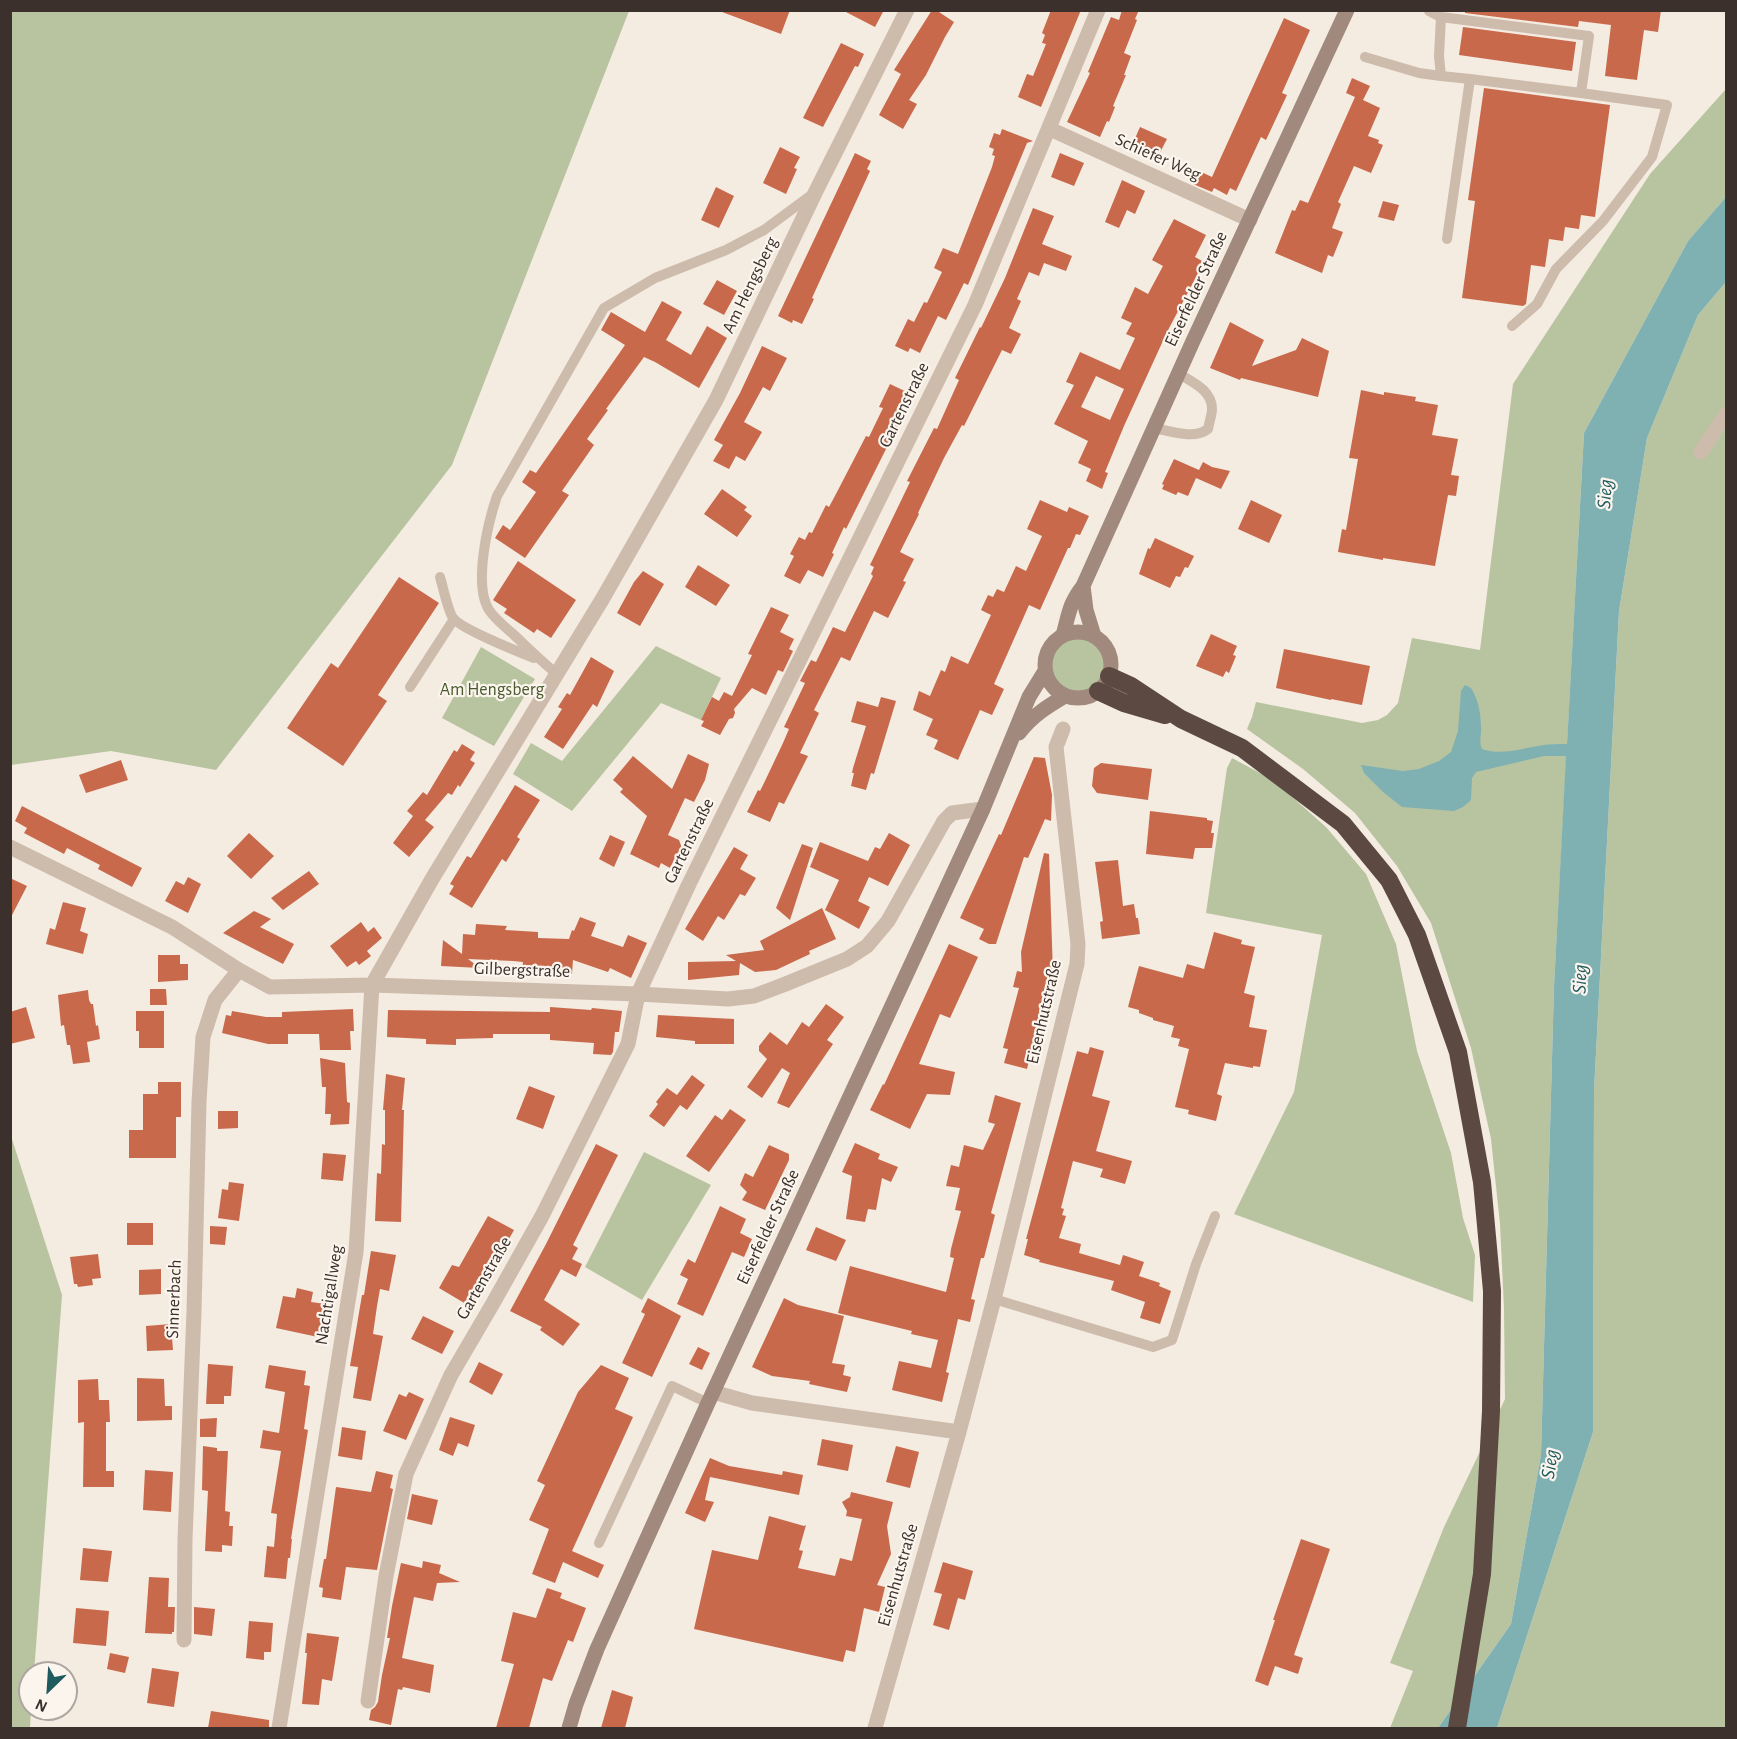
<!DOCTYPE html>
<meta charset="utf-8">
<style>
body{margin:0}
#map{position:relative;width:1737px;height:1739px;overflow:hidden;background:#f4ebe1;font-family:"Alegreya Sans",sans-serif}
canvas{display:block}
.frame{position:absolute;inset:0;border:12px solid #3b302b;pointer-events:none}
.north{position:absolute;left:18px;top:1661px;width:60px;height:60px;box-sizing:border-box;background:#fbf5ee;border:2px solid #aea6a0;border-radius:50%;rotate:205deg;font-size:16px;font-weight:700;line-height:24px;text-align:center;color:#3b302b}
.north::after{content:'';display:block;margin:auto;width:21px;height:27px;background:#1f5a5e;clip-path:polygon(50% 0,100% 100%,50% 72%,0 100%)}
</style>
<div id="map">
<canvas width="1737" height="1739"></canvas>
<div class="frame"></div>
<div class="north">N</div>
</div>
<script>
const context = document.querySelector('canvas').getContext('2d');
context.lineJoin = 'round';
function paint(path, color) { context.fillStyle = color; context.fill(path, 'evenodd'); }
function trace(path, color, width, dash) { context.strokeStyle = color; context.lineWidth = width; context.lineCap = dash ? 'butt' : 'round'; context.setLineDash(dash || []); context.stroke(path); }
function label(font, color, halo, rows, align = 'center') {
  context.font = font + ' "Alegreya Sans",sans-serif'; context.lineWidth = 4.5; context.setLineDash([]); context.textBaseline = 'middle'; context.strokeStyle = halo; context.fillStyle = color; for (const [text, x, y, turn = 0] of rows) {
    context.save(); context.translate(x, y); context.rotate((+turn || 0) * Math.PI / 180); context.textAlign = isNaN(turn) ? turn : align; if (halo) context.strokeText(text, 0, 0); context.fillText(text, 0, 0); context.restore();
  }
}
const green = new Path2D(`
 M10 11H629L452 465 216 770 111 751 11 765Z
 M1726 89V197L1688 241 1584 433 1554 987 1541 1455 1511 1624 1438 1728H1390L1413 1671 1390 1663 1444 1527 1505 1399 1504 1308 1500 1224 1491 1139 1471 1048 1431 923 1397 866 1355 813 1303 769 1247 729 1252 717 1256 702 1362 723 1378 720 1387 715 1398 703 1412 638 1480 650 1513 384 1650 174Z
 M1726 282V1728H1497L1593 1432 1594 1091 1619 611 1647 438 1698 315Z
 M1045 665a33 33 0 1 1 66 0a33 33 0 1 1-66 0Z
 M656 646 721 678 701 720 661 703 572 811 513 774 531 743 562 761Z
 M481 647 535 679 494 746 442 718Z
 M1232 758 1273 780 1326 827 1366 874 1396 944 1417 1051 1451 1153 1463 1218 1475 1255 1473 1302 1234 1214 1294 1092 1322 935 1206 913 1227 768Z
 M11 1136 62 1295 34 1673H30L31 1709 30 1728H10Z
 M644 1152 711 1185 642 1300 585 1267Z`);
const water = new Path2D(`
 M1726 197V282L1698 315 1647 438 1619 611 1594 1091 1593 1432 1497 1728H1438L1511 1624 1541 1455 1554 987 1566 756H1544L1476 772 1472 778 1471 800 1463 807 1454 811 1402 807 1383 792 1364 773 1361 765 1403 771 1419 769 1439 761 1451 752 1458 731 1461 691 1465 685 1471 688C1479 700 1481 716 1481 730 1481 737 1479 743 1482 749 1502 756 1523 748 1543 745 1551 744 1559 744 1567 744L1584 433 1688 241Z`);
const building = new Path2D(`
 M722 10H790L781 34 722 12Z
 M842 10H884L875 27Z
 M932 10H936L954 22 945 37 926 75 909 100 917 104 903 129 879 115 901 74 894 70Z
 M1051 10H1081L1041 107 1018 97 1027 74 1033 76 1046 44 1042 43 1045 35 1042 33Z
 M1122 10H1139L1135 19 1137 20 1124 53 1131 56 1124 75H1126L1113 106 1115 107 1109 122 1107 121 1100 137 1067 122 1090 73 1088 72 1111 17 1119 20Z
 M1465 10H1661L1658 32 1644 30 1637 80 1605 76 1611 25 1579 21 1578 27 1465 13Z
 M1284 18 1310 30 1282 93 1287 95 1266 140 1261 137 1236 191 1230 188 1227 195 1214 188 1212 192 1193 184 1199 171 1212 177Z
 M1463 27 1576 42 1572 71 1459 55Z
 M841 43 864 54 858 67 855 66 823 127 803 118Z
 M1352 78 1370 86 1363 100 1380 108 1368 136 1379 140 1378 143 1383 145 1371 173 1354 166 1338 202 1341 204 1332 228 1343 232 1333 257 1328 255 1322 273 1275 253 1292 210 1295 211 1300 200 1308 203 1330 153 1355 97 1346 93Z
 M1484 88 1610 105 1595 217 1581 215 1579 229 1565 227 1563 241 1549 239 1545 267 1531 265 1526 304 1523 306 1462 298 1475 201 1468 200Z
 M1140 127 1167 139 1155 162 1130 150Z
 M1002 129 1033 141 1027 143 968 285 964 283 946 320 938 316 920 353 910 348 908 352 895 346 908 319 914 322 924 302 927 303 942 272 934 268 943 248 958 254 992 167 995 156 992 155 994 149 989 147 994 133 1000 135Z
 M780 147 800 157 794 168 797 169 786 194 763 183Z
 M855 153 871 161 867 169 870 171 812 298 814 299 802 324 793 320 792 323 778 316Z
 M1060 153 1084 163 1074 186 1051 177Z
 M1122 180 1145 191 1135 214 1127 210 1119 228 1105 222Z
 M716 187 734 196 719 228 701 220Z
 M1383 201 1399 205 1394 221 1378 217Z
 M1033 208 1054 216 1042 244 1072 256 1066 271 1044 263 1039 276 1029 272 1017 299 1021 301 1009 328 1021 334 1011 354 1002 350 964 426 962 425 944 458 918 513 919 514 900 552 914 559 903 581 906 582 888 618 874 611 850 661 841 657 814 710 819 713 800 753 808 756 784 804 779 802 770 822 747 812 758 790 760 791 764 783 783 743 789 729 784 727 805 683 800 681 811 660 816 662 833 627 845 632 873 576 871 574 874 567 870 565 910 482 907 481 934 428 937 429 959 380 955 378 980 327 981 328 1005 278Z
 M1174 219 1206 235 1195 257 1204 262 1167 332 1124 426 1105 472 1108 473 1102 489 1086 481 1091 469 1078 463 1088 441 1054 424 1074 385 1066 382 1080 352 1120 370 1135 338 1126 334 1132 323 1121 318 1135 287 1148 294 1163 266 1152 260ZM1096 376 1124 389 1110 420 1081 407Z
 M717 280 737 291 724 315 703 304Z
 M662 301 682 312 666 340 691 355 707 326 727 338 699 388 655 362 644 357 606 409 608 410 587 439 594 445 562 491 569 495 525 558 495 538 503 525 510 530 536 492 522 482 530 470 536 473 625 345 601 330 611 312 645 332Z
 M1230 322 1264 340 1252 366 1296 350 1302 338 1329 351 1318 397 1241 378 1240 380 1210 368Z
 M762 346 787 358 770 391 763 387 744 422 762 432 745 461 736 456 729 469 713 461 723 445 714 440 740 393Z
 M890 384 913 395 846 529 844 527 832 553 834 554 823 577 808 570 800 584 784 576 794 556 790 554 799 537 805 540 809 532 812 533 826 505 829 507 837 492 866 436 869 437 883 408 879 407Z
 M1361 390 1384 395V392L1416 397 1415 401 1438 405 1432 435 1458 439 1451 475 1459 476 1456 496 1448 495 1435 566 1383 558V560L1338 552 1342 529 1346 530 1358 459 1349 458Z
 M1174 459 1199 470 1203 462 1212 467 1230 471 1221 489 1196 478 1188 496 1178 492 1176 495 1162 489 1164 485 1162 484Z
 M722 489 747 507 744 510 752 516 737 537 704 514Z
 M1040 500 1067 512 1069 507 1089 516 1080 535 1076 534 1070 548H1068L1040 610 1029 605 994 684 1004 689 992 715 980 710 958 760 934 749 938 740 926 735 933 719 913 710 919 691 930 696 941 670 945 672 951 656 968 664 991 615 981 610 988 595 993 597 997 589 1004 592 1016 566 1026 571 1042 536 1027 529Z
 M1251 500 1282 515 1269 543 1238 529Z
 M1155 538 1194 556 1188 568 1185 567 1180 577 1176 576 1170 588 1139 574 1148 548 1150 549Z
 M518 561 576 600 551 638 537 629 534 633 504 613 507 609 493 600Z
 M698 565 730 585 716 606 685 587Z
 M643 571 664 584 640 626 617 613 634 582Z
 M399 577 439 603 378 695 387 701 343 766 287 728 331 663 338 668Z
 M771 607 789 615 780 632 794 639 789 649 793 651 783 672 778 670 766 695 752 688 734 709 735 713 733 718 729 719 720 735 701 726 704 721 701 720 712 697 719 701 724 692 732 696 752 655 748 654Z
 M1211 634 1237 646 1233 655 1236 656 1229 673 1226 671 1223 677 1196 666Z
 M1284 649 1370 666 1362 705 1331 699V700L1276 688Z
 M591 657 614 671 597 707 593 704 563 749 544 737 562 709 558 707 567 693 570 695Z
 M881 697 896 701 874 774 871 773 866 790 851 786 854 773H852L853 768 866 726 851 722 857 701 878 707Z
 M462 744 475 752 470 760 475 763 460 787 458 785 452 795 448 793 425 820 434 827 409 857 393 843 413 816 407 811 423 792 427 795 454 750 457 752Z
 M688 754 709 764 705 780 694 802 685 798 668 835 679 840 684 854 676 856 670 868 661 863 659 868 630 854 647 816 620 792 623 789 613 780 633 756 672 789Z
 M1034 757 1045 758 1052 795 1051 821 1045 819 1028 858 1024 857 996 944H989L979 939 984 929 960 918 999 834 1001 835Z
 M121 760 128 780 86 793 79 775Z
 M1101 763 1152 769 1148 800 1097 793 1092 786 1094 768Z
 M515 785 540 800 517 837 520 839 506 862 502 859 472 908 449 894 454 886 450 884 467 856 471 858Z
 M22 806 142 868 132 887 98 869 100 865 67 848 64 854 24 833 27 828 15 821Z
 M1150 811 1207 818V820L1213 821 1211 833H1214L1212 848H1195L1193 859 1146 854Z
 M249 833 274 856 251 879 227 856Z
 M889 833 910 845 888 886 869 877 858 901 870 907 859 929 825 910 839 880 810 867 820 842 868 861 875 847 880 849Z
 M610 835 625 842 614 867 599 859Z
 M802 844 813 848 790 920 776 908Z
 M734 847 748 855 740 869 756 878 745 896 740 894 724 920 718 916 703 941 685 929Z
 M1044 853 1049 854 1053 974 1039 1029H1037L1027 1069 1004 1063 1008 1049 1003 1048 1019 988 1013 987 1017 971 1022 972 1021 952Z
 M1118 860 1123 906 1134 904 1136 918H1138L1140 934 1102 939 1100 922 1103 921 1095 862Z
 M309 871 319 884 283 910 271 898Z
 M188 877 201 884 188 913 165 901 176 881 184 885Z
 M10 878 27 886 10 919Z
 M63 902 86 908 80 931 88 934 83 954 46 944 50 928 55 930Z
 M822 908 836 939 809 951 810 954 776 970 755 972 740 963 739 975 688 980V962L736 961 726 955 764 950 760 941Z
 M254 911 271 919 260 927 294 944 283 964 223 933Z
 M580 917 596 923 591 936 623 947 628 935 647 943 631 978 610 968 608 972 573 960 572 974 522 971 523 962 513 961 468 959 480 968 441 966 443 940 462 954 463 934 475 935 476 924 507 926 505 930 538 932V938L569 939 572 930 574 931Z
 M361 922 368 932 374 927 382 938 367 951 371 956 359 965 356 961 347 967 330 946Z
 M1214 932 1242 940 1241 944 1255 947 1244 993 1255 996 1249 1027 1267 1030 1260 1067 1253 1066V1068L1225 1063 1217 1094 1222 1096 1216 1121 1188 1114 1189 1110 1175 1107 1189 1049 1178 1046 1180 1039 1171 1037 1174 1026 1153 1020V1018L1139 1013V1010L1128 1007 1139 966 1183 978 1187 964 1204 969Z
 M949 944 978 957 950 1018 940 1014 919 1064 955 1072 950 1095 927 1094 910 1129 870 1110 883 1084 884 1085Z
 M158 955H180V964H188V980L158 982Z
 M150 989H166L167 1005H150Z
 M88 990 89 1000 91 1004H93L96 1026 98 1025 100 1039 87 1042 90 1062 73 1064 70 1045H67L64 1025 61 1026 58 995Z
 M826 1004 844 1017 827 1040 833 1044 789 1108 777 1103 790 1073 782 1068 762 1098 747 1087 767 1059 759 1051V1046L770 1032 787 1045 802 1022 809 1027Z
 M26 1007 35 1038 10 1044V1012Z
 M550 1007 591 1010 592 1008 622 1011 619 1032H615L613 1052 611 1055 593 1054 594 1043 550 1040V1034H493V1038L456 1039V1045L426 1044V1039L387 1037 388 1010 550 1012Z
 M353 1009 354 1031H350L351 1050H320L319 1034H288V1044H268L222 1033 226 1015 231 1016 232 1011 266 1017H282V1012Z
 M136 1011H164V1048H139V1031H136Z
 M658 1015 734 1019V1044H695V1041L656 1037Z
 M1090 1047 1104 1051 1092 1096 1110 1101 1096 1151 1132 1161 1125 1184 1100 1177 1103 1169 1073 1161 1061 1208 1064 1209 1062 1215 1066 1216 1059 1238 1081 1244 1079 1253 1120 1265 1123 1255 1144 1262 1139 1276 1160 1283 1159 1286 1171 1291 1160 1324 1140 1318 1145 1302 1111 1290 1114 1281 1039 1262 1040 1260 1024 1255 1028 1239H1026L1077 1051 1088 1054Z
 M320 1058 345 1063 347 1102 350 1103 349 1124 330 1125 331 1114H325L326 1087H322Z
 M386 1074 405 1078 402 1110H404L401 1222 375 1221 377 1173 381 1174 382 1144 385 1145V1110H383Z
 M692 1075 705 1085 687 1110 680 1105 664 1127 649 1116 658 1104 656 1102 667 1088 677 1095Z
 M158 1082H181V1117H176V1158H129V1130H143V1094H158Z
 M529 1086 555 1096 543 1129 516 1119Z
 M995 1095 1021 1103 991 1213 995 1215 984 1258H981L971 1299 975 1300 970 1322 958 1319 946 1372 949 1373 942 1402 892 1390 899 1361 931 1368 938 1340 911 1334 912 1331 838 1313 850 1266 946 1292 954 1258 950 1257 951 1249 961 1211 955 1210 960 1188 946 1186 951 1165 959 1167 964 1145 983 1150 995 1124 988 1122Z
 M730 1109 746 1120 709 1172 686 1156 715 1115 722 1120Z
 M218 1111H238V1128L218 1129Z
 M855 1143 880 1154 878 1159 898 1167 891 1182 882 1178 876 1210 868 1209 865 1222 846 1219 852 1176 842 1172Z
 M596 1144 618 1155 573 1245 578 1248 572 1259 582 1264 576 1277 561 1269 544 1300 580 1324 563 1346 540 1330 542 1327 510 1311 546 1244Z
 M769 1145 789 1154V1160L765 1210 742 1200 747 1192 740 1185 745 1173 753 1177Z
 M323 1153 346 1155 343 1181 321 1179Z
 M229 1182 244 1184 239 1221 218 1218 222 1189 228 1190Z
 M720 1206 746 1219 740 1233 752 1239 744 1257 732 1252 703 1316 677 1304 688 1279 680 1275 688 1259 695 1263Z
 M488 1216 514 1230 471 1307 439 1288 452 1265 459 1267Z
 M127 1223H153V1245H127Z
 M210 1226 227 1227 225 1245 210 1244Z
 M816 1227 846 1240 836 1261 806 1250Z
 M371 1251 396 1255 389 1291 380 1289 377 1306 373 1334 383 1336 371 1401 353 1398 358 1367 350 1366 362 1295H364Z
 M98 1254 101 1278 92 1279 93 1285 78 1287 77 1284H74L70 1257Z
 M161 1269V1294L139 1295V1270Z
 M297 1288 313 1292 311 1302 325 1304 318 1337 276 1328 283 1296 295 1298Z
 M648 1298 681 1316 652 1377 622 1363 645 1314 641 1312Z
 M784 1298 798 1305 844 1316 832 1363 845 1365 843 1375 851 1377 847 1392 809 1384 810 1381 772 1376 752 1367Z
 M423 1316 454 1331 442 1354 411 1339Z
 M171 1324 173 1350 147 1351 146 1326Z
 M698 1347 710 1353 702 1370 689 1364Z
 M479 1362 503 1374 492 1395 469 1382Z
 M208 1364 233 1366 231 1396H224V1404H206Z
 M269 1365 306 1371 304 1385 310 1386 304 1429 308 1430 291 1539H292L290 1558H288L286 1579 264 1577 267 1546 274 1547 277 1514 271 1513 281 1451 260 1448 263 1430 279 1433 285 1392 265 1388Z
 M601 1365 629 1378 615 1409 633 1417 572 1551 604 1565 598 1578 563 1562 555 1583 532 1574 549 1529 529 1520 545 1485 537 1481 578 1392Z
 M137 1378 164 1379 165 1406H172V1420L137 1421Z
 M98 1379 99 1400H109L110 1422H106V1471H114V1487H83L84 1422 78 1423V1380Z
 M409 1392 424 1399 406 1440 383 1431 399 1394 406 1397Z
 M450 1417 475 1425 468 1447 458 1443 453 1456 439 1450Z
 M217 1418 216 1437H200V1419Z
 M342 1427 366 1431 362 1460 338 1456Z
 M822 1439 853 1445 848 1471 817 1465Z
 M203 1446 217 1448V1451H228L225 1511 230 1512 229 1526H233L232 1546 222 1545V1552L205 1551 208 1491 202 1490Z
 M896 1446 919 1452 910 1488 886 1482Z
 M710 1458 729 1466 782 1475 783 1471 803 1475 799 1495 710 1477 705 1500 714 1502 705 1522 685 1513Z
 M145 1470 173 1472 171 1512 143 1510Z
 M376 1471 393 1475 390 1488 393 1489 377 1570 346 1567 341 1600 322 1597 323 1588 319 1587 324 1559H326L336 1487 371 1492Z
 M851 1492 893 1502 887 1526 891 1554 877 1585 885 1587 879 1612 864 1608 855 1652 846 1650 843 1662 694 1629 712 1550 758 1560 769 1516 804 1526 806 1525 799 1550 803 1551 798 1568 835 1576 840 1558 852 1561 862 1519 846 1516 847 1511 842 1502 850 1497Z
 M412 1494 438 1500 432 1525 407 1519Z
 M1301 1539 1330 1549 1294 1655 1303 1658 1298 1674 1275 1666 1268 1686 1255 1681 1275 1620H1273Z
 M83 1548 112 1551 108 1582 80 1580Z
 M423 1561 441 1565 439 1573 460 1582 437 1583 433 1601 414 1597 402 1658 434 1665 430 1693 403 1687 402 1690 398 1689 391 1725 369 1720 371 1710 375 1707 378 1702 382 1675 390 1638H387L392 1606 401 1563 422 1568Z
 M943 1562 973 1571 965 1600 958 1598 949 1630 933 1625 942 1594 934 1592Z
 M149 1577 169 1578 168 1607H175L174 1632H172V1634L145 1633Z
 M547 1588 562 1593 560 1598 586 1608 573 1642 568 1640 552 1681 543 1678 529 1728H496L514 1664 501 1661 513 1612 536 1618Z
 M194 1607 215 1609 212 1636 194 1634Z
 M76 1608 109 1611 106 1646 73 1643Z
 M249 1621 273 1623 271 1652H264V1660L246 1658Z
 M307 1633 339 1637 332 1681 322 1679 319 1705 302 1704 307 1653H305Z
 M110 1653 129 1657 125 1673 107 1669Z
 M152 1668 179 1672 174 1707 147 1703Z
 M612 1690 633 1697 625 1728H601Z
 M211 1711 269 1720V1728H208Z`);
const lane = new Path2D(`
 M1429 11 1441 17 1589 36 1581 93 1470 79 1447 239
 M1441 17 1439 56 1441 76 1470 79
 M1365 57 1419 73 1441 76
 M1512 326 1537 304 1556 269 1603 221 1652 157 1667 105 1581 93
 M1154 428C1170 431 1194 440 1208 429 1209 422 1212 415 1212 409 1212 390 1192 382 1179 374
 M440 577C443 587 448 611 453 618 461 629 519 652 534 658
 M557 674C541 661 527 647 512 633 504 626 495 619 489 610 473 585 488 522 497 496L604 308 655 278 726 250 764 230 814 193
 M410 687 454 619
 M994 1299 1153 1347 1172 1340 1196 1264 1215 1216
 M599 1543 672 1386 708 1403`);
const street = new Path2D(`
 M1050 129 1250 220
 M1701 452 1726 414
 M10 847 172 927 239 970 270 987 372 985 638 994 728 999 754 996 783 985 847 959 867 946 888 921 944 821 952 813 983 809
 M713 1392 752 1403 959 1432
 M184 1640 185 1539 194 1312 199 1102 203 1037 215 1000 239 970
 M368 1701 386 1576 406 1474 451 1375 492 1305 542 1216 628 1044 638 994 689 884 975 305 1098 10
 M279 1728 356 1252 372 985 432 879 603 598 716 400 816 191 907 10
 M875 1728 959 1432 994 1299 1077 964 1078 944 1056 747 1063 729`);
const secondary = new Path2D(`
 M1083 586 1086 610 1094 636
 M1045 665a33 33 0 1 1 66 0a33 33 0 1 1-66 0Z
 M1063 635C1069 614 1069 604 1083 586L1193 341 1347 10
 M1019 733C1032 716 1048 706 1065 696
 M569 1728 576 1704 597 1649 708 1403 983 809 1029 697 1045 671`);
const highway = new Path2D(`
 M1109 676 1131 686 1181 719 1242 748 1343 824 1389 880 1417 935 1458 1052 1482 1182 1492 1291 1491 1411 1482 1574 1457 1728
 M1098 691 1124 703 1165 715`);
const streetNames = [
 ["Schiefer Weg",1158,157,24],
 ["Am Hengsberg",750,285,-64],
 ["Eiserfelder Straße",1196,289,-65],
 ["Gartenstraße",904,405,-64],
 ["Gartenstraße",689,841,-64],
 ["Gilbergstraße",522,970,2],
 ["Eisenhutstraße",1044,1012,-77],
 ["Eiserfelder Straße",768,1227,-65],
 ["Gartenstraße",484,1278,-60],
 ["Nachtigallweg",329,1295,-81],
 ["Sinnerbach",174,1299,-88],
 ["Eisenhutstraße",898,1575,-74]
];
const parkNames = [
 ["Am Hengsberg",492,690]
];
const waterNames = [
 ["Sieg",1605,494,-86],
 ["Sieg",1580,979,-88],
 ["Sieg",1550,1464,-82]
];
paint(green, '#b8c4a0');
paint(water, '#7fb0b2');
paint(building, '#c8694b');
trace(lane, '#cdbbac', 10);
trace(street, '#cdbbac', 15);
trace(secondary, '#a18a7d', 15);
trace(highway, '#5c4a42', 18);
label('18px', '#3b302b', '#fbf5ee', streetNames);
label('18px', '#4a5a2e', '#fbf5ee', parkNames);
label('italic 20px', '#1f5a5e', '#fbf5ee', waterNames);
</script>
